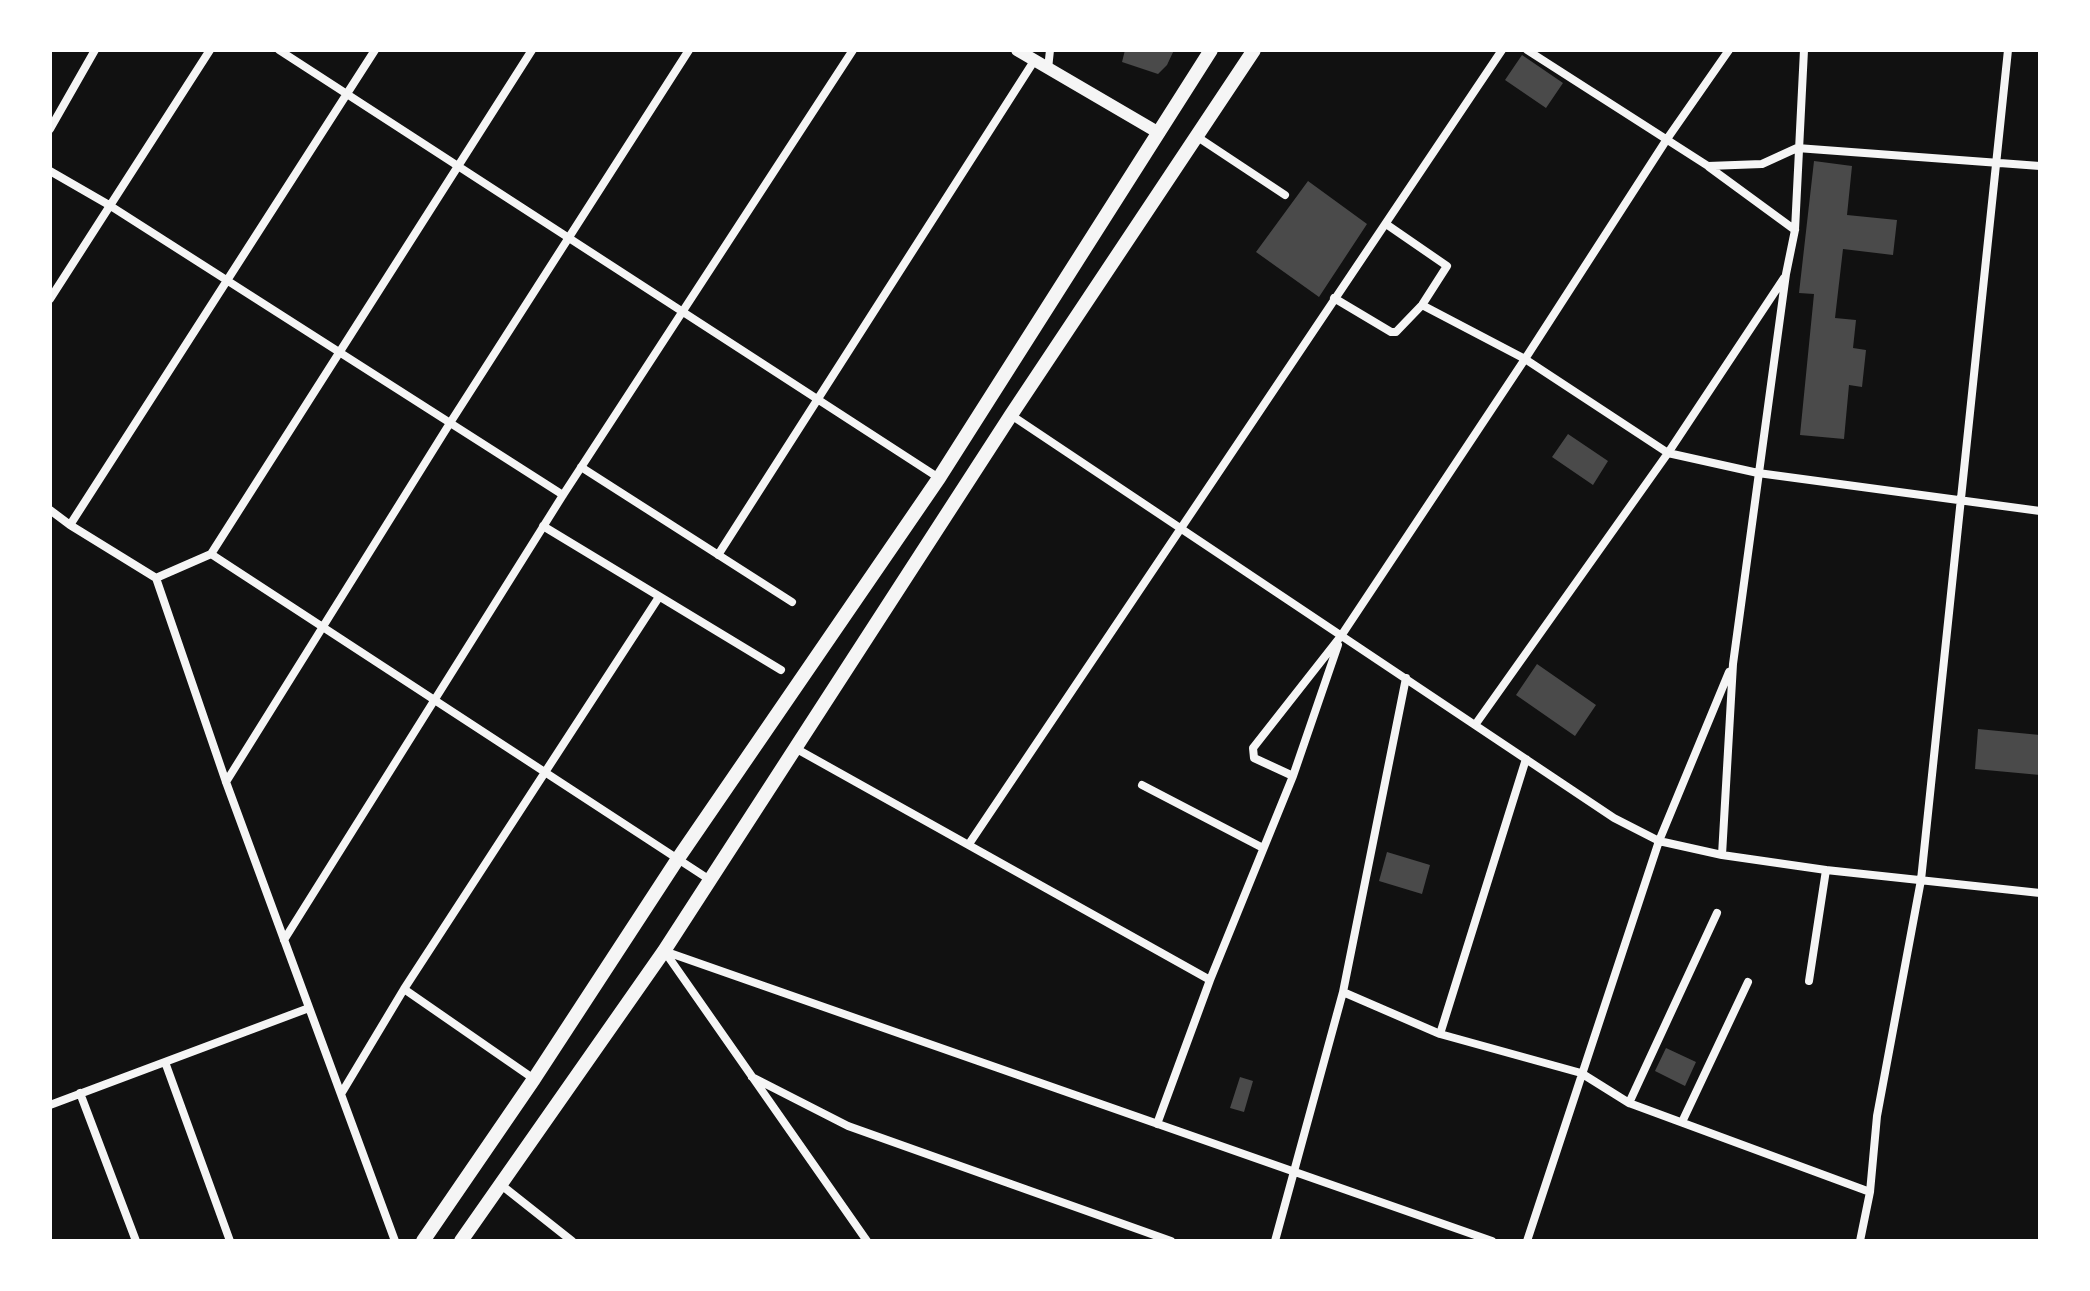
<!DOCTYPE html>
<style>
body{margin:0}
#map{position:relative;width:2090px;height:1291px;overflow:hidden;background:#111;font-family:Poppins,sans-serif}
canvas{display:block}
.frame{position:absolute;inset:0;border:52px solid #fff;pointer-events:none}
</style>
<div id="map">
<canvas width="2090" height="1291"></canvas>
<div class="frame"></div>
</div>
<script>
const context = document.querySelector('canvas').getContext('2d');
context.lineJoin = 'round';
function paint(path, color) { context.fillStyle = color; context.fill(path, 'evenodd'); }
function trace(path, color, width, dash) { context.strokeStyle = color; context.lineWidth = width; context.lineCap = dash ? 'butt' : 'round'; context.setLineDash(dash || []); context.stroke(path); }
const building = new Path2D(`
 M1125 50H1174L1167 65 1158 74 1122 62Z
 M1522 55 1563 83 1546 108 1505 80Z
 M1814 161 1852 166 1847 215 1897 220 1893 255 1843 249 1835 318 1856 320 1853 348 1866 350 1862 387 1849 385 1844 439 1800 435 1814 294 1799 293Z
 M1308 181 1367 224 1319 297 1256 252Z
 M1568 434 1608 461 1593 485 1552 457Z
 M1537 664 1596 705 1575 736 1516 695Z
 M1978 729 2040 735V775L1975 769Z
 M1387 852 1430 865 1422 894 1379 881Z
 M1666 1048 1696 1062 1685 1086 1655 1071Z
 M1240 1077 1253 1081 1244 1112 1230 1108Z`);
const minor = new Path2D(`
 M279 50 939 478
 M1527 50 1708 166 1762 164 1797 148 2040 166
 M1048 69 1050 50
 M50 129 95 50
 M1196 136 1285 195
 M1709 167 1795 230
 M50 171 109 205 563 495
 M1334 298 1391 332H1396L1422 305 1447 266 1386 224
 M50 299 210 50
 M1422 305 1525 359 1668 453 1758 473 2040 511
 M1011 415 1614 818 1659 841 1722 855 1826 870 2040 893
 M581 467 792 602
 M50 510 70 525 156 578 226 782 395 1241
 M70 525 375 50
 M543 526 781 670
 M211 554 532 50
 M211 554 710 880
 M718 555 1034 61
 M156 578 211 554
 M1475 725 1668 453 1784 278
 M795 748 1210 980
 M1293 776 1254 758 1253 748 1341 636 1525 359 1667 139 1729 50
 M226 782 450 423 689 50
 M1142 785 1263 848
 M969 844 1502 50
 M1722 855 1733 664 1786 274 1795 230 1804 50
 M284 940 563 495 853 50
 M664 951 1492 1241
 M665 952 867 1241
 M1809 981 1826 870
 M404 989 534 1079
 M1343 992 1440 1034 1581 1073 1629 1103 1870 1192
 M1440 1034 1526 759
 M165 1062 230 1241
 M752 1077 848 1126 1171 1241
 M80 1093 136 1241
 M341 1094 404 989 659 597
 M1629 1103 1717 913
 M50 1105 309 1008
 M1682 1122 1748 982
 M1157 1124 1210 980 1293 776 1338 645
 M500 1184 572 1241
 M1275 1241 1343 992 1406 678
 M1527 1241 1659 841 1729 672
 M1860 1241 1870 1192 1877 1116 1921 880 2008 50`);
const tertiary = new Path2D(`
 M1017 50 1159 133`);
const secondary = new Path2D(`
 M423 1241 534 1079 677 860 939 478 1211 50
 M461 1241 664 951 1011 415 1254 50`);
paint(building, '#4a4a4a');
trace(minor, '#f5f5f5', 8);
trace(tertiary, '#f5f5f5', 12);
trace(secondary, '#f5f5f5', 14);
</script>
